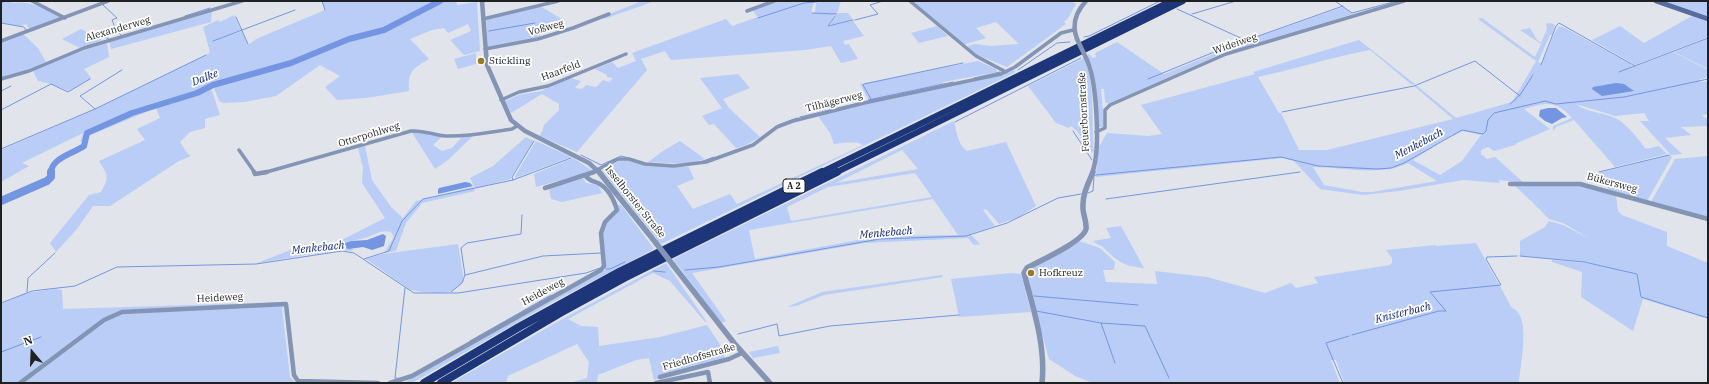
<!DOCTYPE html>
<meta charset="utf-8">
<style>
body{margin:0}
#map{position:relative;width:1709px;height:384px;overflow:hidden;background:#e1e4ea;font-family:"IBM Plex Serif",serif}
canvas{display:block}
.frame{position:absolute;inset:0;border:2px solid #1f2022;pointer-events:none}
.north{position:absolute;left:12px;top:332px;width:40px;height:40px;-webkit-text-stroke:3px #fff;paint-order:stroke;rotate:341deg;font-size:11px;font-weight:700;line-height:16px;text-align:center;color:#1f2022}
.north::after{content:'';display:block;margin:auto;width:14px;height:18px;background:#1f2022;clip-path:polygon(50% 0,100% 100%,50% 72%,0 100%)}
</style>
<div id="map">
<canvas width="1709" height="384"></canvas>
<div class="frame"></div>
<div class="north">N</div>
</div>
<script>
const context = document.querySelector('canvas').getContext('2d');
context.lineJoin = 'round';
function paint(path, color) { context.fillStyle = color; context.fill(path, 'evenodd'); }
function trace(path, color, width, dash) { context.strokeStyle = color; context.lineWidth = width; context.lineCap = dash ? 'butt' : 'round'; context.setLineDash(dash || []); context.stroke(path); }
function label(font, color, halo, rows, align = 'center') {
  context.font = font + ' "IBM Plex Serif",serif'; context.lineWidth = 3.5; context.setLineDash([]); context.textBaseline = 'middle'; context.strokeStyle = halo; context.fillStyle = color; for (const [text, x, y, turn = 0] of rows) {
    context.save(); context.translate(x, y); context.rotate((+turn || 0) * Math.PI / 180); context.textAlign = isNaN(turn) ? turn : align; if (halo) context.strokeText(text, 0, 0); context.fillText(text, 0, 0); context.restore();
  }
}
const green = new Path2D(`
 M1 1H10L12 3C29 0 47 9 62 17L30 30 26 24 20 26 1 23Z
 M322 1H456L457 5 477 2 480 51 464 55 450 40 471 31 468 24 448 33 444 28 432 30 410 39 429 59C412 69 408 71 409 91L366 98 337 100 325 87 340 76 320 65 276 96 244 102 223 103 219 101 214 88 232 81 216 86 214 81 210 85 220 115 205 119V128L190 132 180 142 187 153 191 156 179 161 110 206H93L77 229 56 252 50 243 89 195 101 192C110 176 108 176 99 161L145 140 137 129 160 118 156 108 88 136 89 139 80 142 83 133 22 163 29 166 1 182V150L96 109 208 54 210 52 203 27 218 20 220 22 234 15 241 30 212 41 242 31 248 45 256 39 325 10Z
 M642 1H655L604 19 602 17Z
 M776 1H820L814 2 811 13 835 14 828 26 853 21 864 36 843 41 845 45 849 44 858 59 841 63 831 46 805 50 671 60 665 51 641 59 647 70 577 152 540 136 544 125 559 110V104L542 94 511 113 505 101 519 95 541 91 570 78 581 81 575 88 582 89 586 85 596 87 603 80 609 82 613 78 607 77V75L595 69 612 62 618 68 636 61 632 53 726 19 732 26 758 17 752 10Z
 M831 1H841L837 13H848L853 20 830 25 836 14 815 13 816 3Z
 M913 1H1071L1076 4 1068 18 1064 22 1066 24 1007 67 977 55 967 48 968 46 975 44 991 46 1019 44 996 22 976 28 986 38 963 45Z
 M1660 1H1708V17Z
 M540 6 562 19 536 27 541 37 488 47 486 19Z
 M1343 7 1353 14 1223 53 1109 104 1105 102 1104 89H1101L1104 123 1103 127H1098L1093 68 1086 55 1089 54 1093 58 1096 57 1095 53 1117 42 1164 74 1246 41Z
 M212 10 211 22 111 49 109 41Z
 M1692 16 1708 22V37L1635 65 1592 40 1620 26 1644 43Z
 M1482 18 1535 57 1541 44 1520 30 1530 28 1537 40 1541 43 1547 29 1546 24 1550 23 1555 25 1552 35H1550L1538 62 1541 63V66L1553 36 1559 26 1565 28 1631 64 1632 67 1617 73 1673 52 1708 70V77L1698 80 1702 82 1708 81V114L1702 115 1708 120V126L1681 127 1691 135 1665 138 1682 154 1671 155 1640 121H1649L1644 113 1615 116 1576 104C1587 113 1604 112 1617 119 1629 126 1638 139 1646 149L1659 146 1667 154 1615 167 1574 120 1556 127 1553 131V126L1572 118C1555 99 1546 103 1524 109L1550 129 1517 143 1515 145 1494 151 1488 147 1481 150V154L1487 159 1495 157 1524 183 1499 180 1500 183 1463 180 1399 191 1363 195 1320 189 1294 161 1283 158 1096 177 1098 145H1100L1107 133 1148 136 1162 134 1141 105 1255 74 1253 72 1359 40 1415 84 1412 85 1370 50C1332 57 1295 69 1258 77L1279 113H1281L1299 150H1327L1453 119 1414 86 1416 85 1456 118 1512 102 1536 61 1478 19ZM1463 131 1481 135 1462 161 1440 175 1413 160 1444 140ZM1408 163 1437 181 1372 192H1362L1324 185 1313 167C1342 167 1381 177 1408 163Z
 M937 26 948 36 919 43 911 33Z
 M81 29 102 40 80 48 62 39Z
 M23 34 38 48 46 62 27 71 1 78V42Z
 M1708 38V69L1674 52Z
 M107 43 109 57 84 69 91 78 69 91 51 84 38 81 33 71 71 54Z
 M476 53V64L458 69 454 59Z
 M1084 58C1096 83 1091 125 1094 153L1091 152 1077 131 1071 126 1069 128 1056 123 1028 86Z
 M978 61 996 69 997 72 943 82 944 85 869 101 860 84Z
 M1013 70 1016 72 661 244 602 170 615 162 623 160 658 166 689 167 694 179 677 186 693 209 730 194 737 204 863 145C856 140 842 143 834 144L830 133 818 116 870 102 1001 75Z
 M738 74 750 88 723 99 729 108 760 137 746 145 736 148 714 124 709 125 702 116 722 108 700 78Z
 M954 121C957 133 957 143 967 151L1006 142 1036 206 1019 217 999 224 986 209 983 210 995 226 970 234 980 244 974 245 968 238 865 243 692 273 726 321 721 323 673 259ZM902 150 918 169 836 183ZM915 173 932 197 791 221 787 207 828 187ZM933 199 958 235 880 236 755 259 749 230Z
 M411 131C422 131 432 136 443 136L433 145 442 151 452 148 462 137 474 135 448 160 435 169Z
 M526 137 534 141 511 177V179L475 188 470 178 493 166Z
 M536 141 571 157 515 178V176Z
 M680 141 705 159 685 164 648 162 663 151Z
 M365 146 372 180 391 207 403 218 416 201 473 187 475 191 422 203 406 223 396 251 384 253 394 237 391 232C379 229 374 236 364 238 357 240 351 240 345 243L349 249H353L352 251 342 250 315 254V251L332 245 385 218 362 183 363 168 358 148Z
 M1670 155 1672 157 1647 201 1609 190 1599 173Z
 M1708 156V217L1651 202 1675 159Z
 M573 158 593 171 536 187 534 174Z
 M582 177 586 183 598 185 602 193 562 202 551 199 549 188Z
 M1577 185 1616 195 1618 211 1622 215 1667 232V246L1708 263V319L1643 299 1633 331 1581 297 1582 272 1552 262V260L1585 263 1636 273 1583 262 1520 256V241L1545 227 1549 221 1563 225 1590 239 1563 223 1549 219 1530 200 1515 186Z
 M618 205H621L654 249 551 303 412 383H403L605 270 603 232 607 223 618 211Z
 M1121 226 1144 268C1123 266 1118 262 1104 248 1100 245 1096 244 1093 241L1111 238 1106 228Z
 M1079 241 1100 248 1115 262 1114 270H1103L1106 282 1157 284 1155 271 1207 277 1265 293 1291 283 1296 288 1318 283 1314 277 1390 265 1392 263V258L1386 250 1435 245 1436 246 1476 243 1512 308C1532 315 1520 366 1519 383H1344L1336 360H1331L1340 383H1093L1075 376 1049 359 1027 279V271Z
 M306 244 312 254 257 263Z
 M458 244 464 281C460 285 456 289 451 291 443 295 417 292 409 289L366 259 383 254Z
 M666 263 707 322H705L670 281 653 273 568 319 581 326 598 327 599 346 660 337 707 325 719 343 726 361 654 380 649 358 636 360 598 375 597 383H569L587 378 589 362 577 344 508 376 506 383H451L566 317Z
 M1011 273 1021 274 1031 312 959 317 951 279Z
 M942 275 943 277 824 295 796 306 787 307 822 292Z
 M55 289 62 290 63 309 285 302 282 308 290 377 296 383H1V304L26 293Z
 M778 346 780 353 753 358 749 352Z`);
const water = new Path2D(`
 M1616 83 1624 84 1634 91 1602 96 1592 89 1593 87Z
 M1548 108H1556L1567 117 1562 118 1552 124 1545 121 1539 116 1540 110Z
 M465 182 470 183 473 186 438 194V190L439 188Z
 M383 234 386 236 384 246 372 250 363 247 349 249 343 247 345 243 351 241 367 240Z`);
const stream = new Path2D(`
 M322 1 325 10
 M1335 1 1352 13 1397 1
 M1 3 5 1
 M104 4 103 5 117 18 112 20 116 30 121 35
 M1177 9 1245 40
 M812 13 836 14
 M1192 14 1236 1
 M185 16 210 8
 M835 16 828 26 853 20
 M236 17 248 44
 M758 18 804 3 826 1
 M855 20 878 14 870 5 883 1
 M1 23 24 27 26 30
 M489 31 535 23
 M101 35 109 39
 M1084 37 1089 36 1160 1
 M213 41 295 10
 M1541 65 1556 26 1559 23 1635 66
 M1018 70 1057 43 1070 42
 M1619 72 1708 38
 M974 78 1000 72
 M1148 79 1219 50 1343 6
 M1 91 11 86
 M871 99 863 85 864 84 963 63
 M868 100 953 82
 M1510 104 1520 95 1533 75
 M95 109 80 96 122 70
 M1 110 51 84 68 92 90 79
 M1282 112 1414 86 1475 61 1520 96
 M800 117 863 102
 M955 122 1081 58
 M778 125 797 118
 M1073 131 1092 160
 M1 149 95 109 206 55
 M581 155 601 165 621 156 629 158
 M703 161 714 157
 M1599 172 1669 155
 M513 180 512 177 534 141
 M1088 193 1093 191 1094 176 1096 175 1281 157 1318 166 1377 169 1391 168 1404 163 1462 130 1483 134 1486 131 1488 120 1494 113 1545 101 1556 104 1624 97 1708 79
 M1106 199 1300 172
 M1520 256 1584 262 1637 274 1641 297 1708 318
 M364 259 389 251 402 221 423 199 513 180 571 158
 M606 269H610L625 262
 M685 270 719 267 880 239 966 236 1007 223 1058 198 1081 194
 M653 271 665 272
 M465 275 461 248 467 243 521 234 522 215
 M27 292 28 278 55 253
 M451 292 462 283 465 275 543 256 601 253
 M1034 296 1138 305
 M1 303 32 291 75 286 117 267 256 264 342 251 354 253 414 293H458L586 273 600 268
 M1036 311 1101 323 1145 326 1169 378
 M1101 323 1115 363
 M738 334 777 324 779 336 830 326 959 315
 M1352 335 1439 311H1446L1430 292 1501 285 1486 259 1487 257 1517 256
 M470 341 551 295
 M1 352 41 337
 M397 378H395L405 288
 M1343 383 1326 343 1349 336`);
const riverFar1 = new Path2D(`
 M51 173C51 158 74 153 84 146L87 133 132 113 197 93 213 85 291 63 349 39 384 30 440 1`);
const river = new Path2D(`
 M1 201 47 181 51 177V172`);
const minorFar1 = new Path2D(`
 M32 1 65 18
 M910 1 976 56 1006 72
 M747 11 774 1
 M483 19 558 1
 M1 41 108 1
 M485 49 538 39 573 28 609 14
 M1 79 29 71 84 48 242 1
 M501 100 519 92 548 86 626 54
 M1096 132 1105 128V110L1110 105 1226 54 1404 1
 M239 150 255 173
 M263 173 411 131C423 130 434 135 446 136 468 137 490 132 512 129L517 126
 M591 173 618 159H629L645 164 674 166 706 162 753 145 777 127 793 121 864 103 1001 74 1015 67 1061 33 1073 30`);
const minor = new Path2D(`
 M254 172 255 174 267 172
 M1510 184H1580L1708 219
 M545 188 594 172
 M660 377 729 359 742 353
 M20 383 104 320 122 312 286 304 294 375 298 381 378 383
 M390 383 412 376 601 270 604 266 601 233 605 222 617 210C614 200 608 188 598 183 593 181 589 181 585 175
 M656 383 708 372 710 383`);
const tertiaryFar1 = new Path2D(`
 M482 1 487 65 511 120 525 131 589 163 600 173
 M1077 39C1071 24 1076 12 1086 1
 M1086 58C1097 79 1101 151 1092 173`);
const tertiary = new Path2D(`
 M599 172 656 243
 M673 265 734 343 770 383
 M1042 383C1046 345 1033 309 1024 273L1027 268C1039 261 1083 242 1086 229 1087 222 1083 215 1083 208 1082 195 1088 184 1093 172`);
const secondary = new Path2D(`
 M1656 1 1708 19`);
const motorwayFar1 = new Path2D(`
 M820 173 1171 1
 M835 173 1183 1`);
const motorway = new Path2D(`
 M424 383 519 327 619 272 822 172
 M441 383 560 313 624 278 837 172`);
const tertiaryBridgeFar1 = new Path2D(`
 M1077 39 1086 58`);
const tertiaryBridge = new Path2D(`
 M656 243 673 265`);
const markers = [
 [481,61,4,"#9b7822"],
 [1031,273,4,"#9b7822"]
];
const shields = [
 [794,186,22]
];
const shieldNames = [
 ["A 2",794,186]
];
const streetNames = [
 ["Voßweg",546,28,-15],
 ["Alexanderweg",118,29,-16],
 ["Wideiweg",1235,44,-19],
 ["Haarfeld",561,71,-20],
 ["Tilhägerweg",834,102,-14],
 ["Feuerbornstraße",1084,112,-93],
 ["Otterpohlweg",369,135,-17],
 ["Bükersweg",1612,183,15],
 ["Isselhorster Straße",635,202,51],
 ["Heideweg",543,292,-28],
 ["Heideweg",220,298,-3],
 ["Friedhofsstraße",699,357,-16]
];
const poiNames = [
 ["Stickling",489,61],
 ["Hofkreuz",1039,273]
];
const waterNames = [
 ["Dalke",205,78,-21],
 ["Menkebach",1419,144,-28],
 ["Menkebach",886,233,-5],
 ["Menkebach",318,248,-6],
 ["Knisterbach",1403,313,-14]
];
paint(green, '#b9cdf6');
paint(water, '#7495e1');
trace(stream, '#7495e1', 1);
trace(riverFar1, '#7495e1', 6);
trace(river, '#7495e1', 8);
trace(minorFar1, '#8494b5', 3.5);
trace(minor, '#8494b5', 4.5);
trace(tertiaryFar1, '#8494b5', 4.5);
trace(tertiary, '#8494b5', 5.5);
trace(secondary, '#566c9d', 5);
trace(motorwayFar1, '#1c3679', 6);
trace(motorway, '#1c3679', 8);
trace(tertiaryBridgeFar1, '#8494b5', 4.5);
trace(tertiaryBridge, '#8494b5', 5.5);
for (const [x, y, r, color] of markers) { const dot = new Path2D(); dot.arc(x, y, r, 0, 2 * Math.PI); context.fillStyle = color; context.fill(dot); trace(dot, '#fff', 1.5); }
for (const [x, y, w] of shields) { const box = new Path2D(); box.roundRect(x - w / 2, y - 7, w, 14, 3); context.fillStyle = '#fff'; context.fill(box); trace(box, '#1f2022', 1); }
label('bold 9px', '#1f2022', null, shieldNames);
label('10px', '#1f2022', '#fff', streetNames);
label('10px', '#1f2022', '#fff', poiNames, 'left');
label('italic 11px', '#061d74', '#fff', waterNames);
</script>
